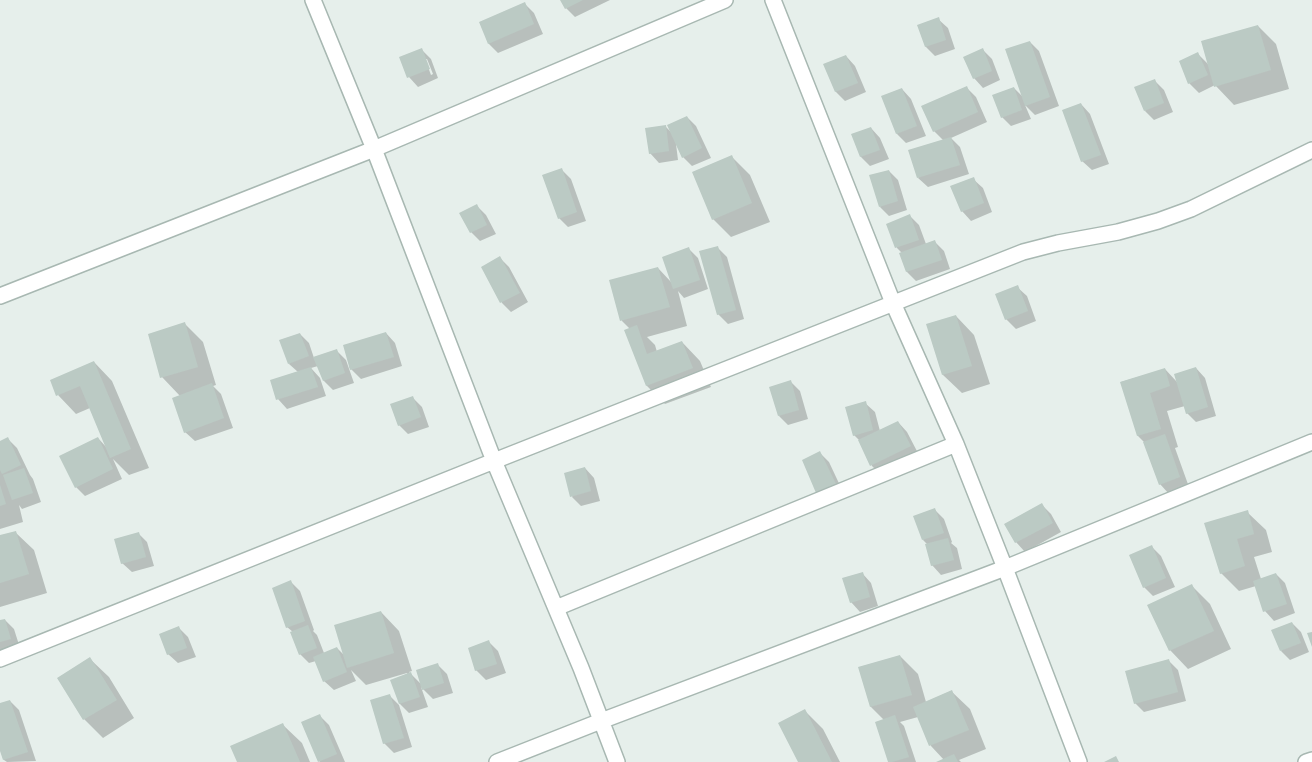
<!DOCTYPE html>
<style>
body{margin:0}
canvas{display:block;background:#e6efeb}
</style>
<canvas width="1312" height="762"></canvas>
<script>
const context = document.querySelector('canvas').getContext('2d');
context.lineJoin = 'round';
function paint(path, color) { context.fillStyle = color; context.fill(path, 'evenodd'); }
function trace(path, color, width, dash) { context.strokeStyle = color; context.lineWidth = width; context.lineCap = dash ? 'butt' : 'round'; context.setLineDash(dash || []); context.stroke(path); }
const shadow = new Path2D(`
 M562 0H610L575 17 566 8Z
 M525 4 534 13 543 34 498 53 489 44 480 23Z
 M938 19 948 28 955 49 935 56 926 47 919 26Z
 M1258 26 1276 44 1289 89 1234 105 1215 85 1199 93 1189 83 1198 54 1209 65Z
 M1030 42 1039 51 1059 106 1035 115 1025 105 1031 119 1011 126 1002 117 1014 88 1024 98Z
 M421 49 431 59 438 78 418 87 409 77ZM425 59H427L433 74 431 75Z
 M982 49 992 59 1000 80 983 88 974 78Z
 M846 56 855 66 866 92 845 101 836 92 825 65Z
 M1154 80 1164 90 1173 112 1154 120 1145 111Z
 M967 88 976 97 987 122 951 138 960 147 969 174 928 187 918 178 943 140 934 131Z
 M902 89 911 99 926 136 906 143 897 134Z
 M1081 104 1090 114 1109 164 1092 170 1082 161Z
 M687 117 696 126 711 158 692 166 683 157 676 144 678 160 659 163 650 153 666 127 671 132Z
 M871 128 880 138 889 159 870 166 861 157 853 135Z
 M732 157 750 175 770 222 731 237 713 219Z
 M562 170 571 179 586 221 568 227 559 218Z
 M889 171 898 180 907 210 889 216 880 207Z
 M973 179 983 188 992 212 971 221 962 211Z
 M477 206 486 215 496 234 480 241 471 232Z
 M910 216 919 225 926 244 934 241 944 251 950 269 916 281 907 272 902 253 897 248 888 224Z
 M717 247 727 257 744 319 728 324 718 314Z
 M689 249 698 258 708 289 684 298 678 291 687 326 647 337 655 345 657 352 682 342 700 361 711 387 665 404 647 386 630 329 622 321 610 281 658 268 672 283Z
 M500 258 509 267 528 302 511 312 502 303 482 267Z
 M1017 287 1027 296 1036 321 1016 329 1006 319Z
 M956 316 974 335 990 384 962 393 943 375 928 324Z
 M185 324 203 342 216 385 213 386 221 394 233 428 195 441 185 432 180 396 162 377Z
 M386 333 395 343 402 366 361 379 349 367Z
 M300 334 309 343 314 358 336 350 346 360 354 383 333 390 324 381 318 366 311 368 320 378 326 396 287 409 278 399 298 372 289 364Z
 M94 362 112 381 149 468 129 475 113 459 122 479 85 496 76 487 98 438 107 448 90 408 76 414 58 395Z
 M1196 368 1205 378 1216 416 1196 422 1187 413 1185 406 1167 411 1178 447 1175 448 1189 487 1169 494 1160 484 1145 443 1138 436 1121 382 1165 369 1177 382Z
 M790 381 800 391 808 419 788 425 779 416Z
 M412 397 422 407 429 427 408 434 399 425Z
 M865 403 875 412 880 431 898 422 907 432 919 455 881 475 872 466 859 440 854 435Z
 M8 439 17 448 30 475 33 479 41 502 22 509 19 505 23 522 0 529V442Z
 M820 453 829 462 844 494 826 501 817 492Z
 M585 468 594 478 600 501 581 506 572 497Z
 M1042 505 1051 514 1061 532 1025 552 1016 542Z
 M934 509 944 519 952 542 951 543 957 548 962 569 941 575 932 565 928 545 923 540Z
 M1247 512 1266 530 1272 552 1254 557 1261 579 1276 574 1285 583 1295 613 1274 621 1265 611 1256 586 1239 591 1221 573Z
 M15 532 34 550 47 593 0 607V537Z
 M138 533 147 542 154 566 132 572 122 563Z
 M1152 547 1161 556 1175 587 1153 596 1144 587Z
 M862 573 871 583 878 606 860 612 851 602Z
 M291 582 300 591 314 630 313 631 317 635 324 653 337 648 345 656 381 612 399 631 412 671 409 672 422 685 437 664 447 674 453 693 433 699 421 687 428 707 409 713 400 704 392 681 408 675 407 673 366 685 351 670 356 681 334 690 324 681 316 661 309 663 300 654 293 632 287 627Z
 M1191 585 1210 604 1231 649 1188 669 1170 650Z
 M5 620 14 629 20 648 0 654V621Z
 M1292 623 1301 632 1309 652 1290 660 1281 651Z
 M179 628 188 637 196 657 178 663 168 654Z
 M489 642 498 651 506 673 486 680 476 670Z
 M900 656 918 674 926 702 951 691 970 709 986 749 959 760 961 762H939L944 760 931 746 918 717 900 722 904 726 916 762H889L884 720 871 707 859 668Z
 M90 659 109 677 134 718 103 738 84 719 59 678Z
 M1169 661 1178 670 1186 701 1144 712 1135 703Z
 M390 696 399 705 412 747 394 753 384 743Z
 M10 701 19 710 36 761 7 762 4 760 0 747V704Z
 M805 711 823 729 840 762H799Z
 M320 716 329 725 345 762H320L319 761Z
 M283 725 302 743 310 762H238Z`);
const building = new Path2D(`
 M560 0H583L565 9Z
 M525 2 534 24 488 44 479 22Z
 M939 17 946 40 925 47 917 25Z
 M1258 25 1271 70 1214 87 1201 41Z
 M1030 41 1050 97 1025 106 1005 49Z
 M422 48 430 69 407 78 399 57Z
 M983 48 992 71 973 79 963 57Z
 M1198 52 1208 75 1188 84 1179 61Z
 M846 55 858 83 835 92 823 64Z
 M1155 79 1164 103 1144 111 1134 87Z
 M967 86 978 112 933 132 921 106Z
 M1014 87 1022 110 1001 118 992 95Z
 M902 88 917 126 896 134 881 96Z
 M1081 103 1101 155 1081 162 1062 110Z
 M687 116 702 148 682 158 667 125Z
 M666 125 669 151 649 154 645 128Z
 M871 127 880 150 860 157 851 134Z
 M951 137 960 165 917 178 908 150Z
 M732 155 752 203 712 220 692 172Z
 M562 168 577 212 558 219 542 175Z
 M889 170 898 201 879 207 869 175Z
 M974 177 984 203 961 212 950 186Z
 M477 204 487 225 470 233 459 213Z
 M910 214 919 240 895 248 886 224Z
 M935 240 942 260 906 272 899 253Z
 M718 246 736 310 717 315 699 251Z
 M689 247 700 280 673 289 662 257Z
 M500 256 520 293 500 303 481 267Z
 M658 267 670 307 620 321 609 280Z
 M1018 285 1028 311 1005 320 995 294Z
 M956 315 972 366 942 375 926 324Z
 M185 322 198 367 160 378 148 334Z
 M637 325 647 354 682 341 693 368 646 386 624 330Z
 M386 332 394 357 350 370 343 345Z
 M300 333 309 356 288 364 279 340Z
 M337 349 345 373 323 381 313 357Z
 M94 361 131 449 110 458 80 386 56 396 50 380Z
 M311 367 318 387 276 400 270 380Z
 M1196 367 1208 407 1186 414 1174 374Z
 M1165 368 1170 386 1150 393 1161 429 1137 436 1120 382Z
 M791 380 799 410 778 416 769 387Z
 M212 383 224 418 184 433 172 398Z
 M413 396 421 417 398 426 390 404Z
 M866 401 873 430 853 436 845 407Z
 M898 421 911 446 870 466 858 440Z
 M1165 434 1180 477 1159 485 1143 442Z
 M8 437 21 465 2 474 0 470V441Z
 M98 437 113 469 75 488 59 456Z
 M820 451 836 484 816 493 802 460Z
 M585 467 591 491 570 497 564 473Z
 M24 468 33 493 12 500 3 475Z
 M0 485 6 504 0 506Z
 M1042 503 1053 523 1015 543 1004 524Z
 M935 508 944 533 922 540 913 516Z
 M1248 510 1254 534 1237 539 1245 566 1220 574 1204 523Z
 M16 531 29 574 0 583V535Z
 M139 532 146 557 121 564 114 539Z
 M948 538 954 560 931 566 925 544Z
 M1152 545 1166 578 1143 588 1129 555Z
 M863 572 870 597 850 603 842 578Z
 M1276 573 1287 604 1263 612 1253 581Z
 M291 580 305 621 286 628 272 588Z
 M1192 584 1214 631 1169 651 1147 605Z
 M381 611 394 653 347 668 334 625Z
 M5 619 11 639 0 642V620Z
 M1292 622 1301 643 1280 651 1271 630Z
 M308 625 317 648 299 655 290 632Z
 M179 626 187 648 167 655 159 634Z
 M1312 632V647L1307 633Z
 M489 640 497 664 475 671 468 648Z
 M337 647 347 672 323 682 313 657Z
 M900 655 912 695 870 707 858 667Z
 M90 657 117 700 83 720 57 678Z
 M1169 659 1178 692 1134 704 1125 671Z
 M438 663 444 683 422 690 416 670Z
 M411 672 420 697 399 704 390 680Z
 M952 690 969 730 929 746 913 707Z
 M390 694 404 738 383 744 370 700Z
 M10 700 28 752 3 760 0 751V703Z
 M805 709 832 762H798L778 723Z
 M320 714 337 754 318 762 301 722Z
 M895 715 909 757 892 762H888L875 722Z
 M283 723 300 762H237L230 746Z
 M954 754 958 762H936Z
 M1116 756 1119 762H1104Z`);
const minor = new Path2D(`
 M313 0 374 149 494 461 581 668 617 762
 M773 0 893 303 956 444 1005 568 1079 762
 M0 296 374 149 725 0
 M556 608 956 444
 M0 659 494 461 1023 252 1058 243 1118 232 1158 221 1191 209 1312 150
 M497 762 601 721 1005 568 1312 442
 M1306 762 1312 760`);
paint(shadow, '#0003');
paint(building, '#bbcac4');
trace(minor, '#a8b8b2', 18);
trace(minor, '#fff', 15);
</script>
